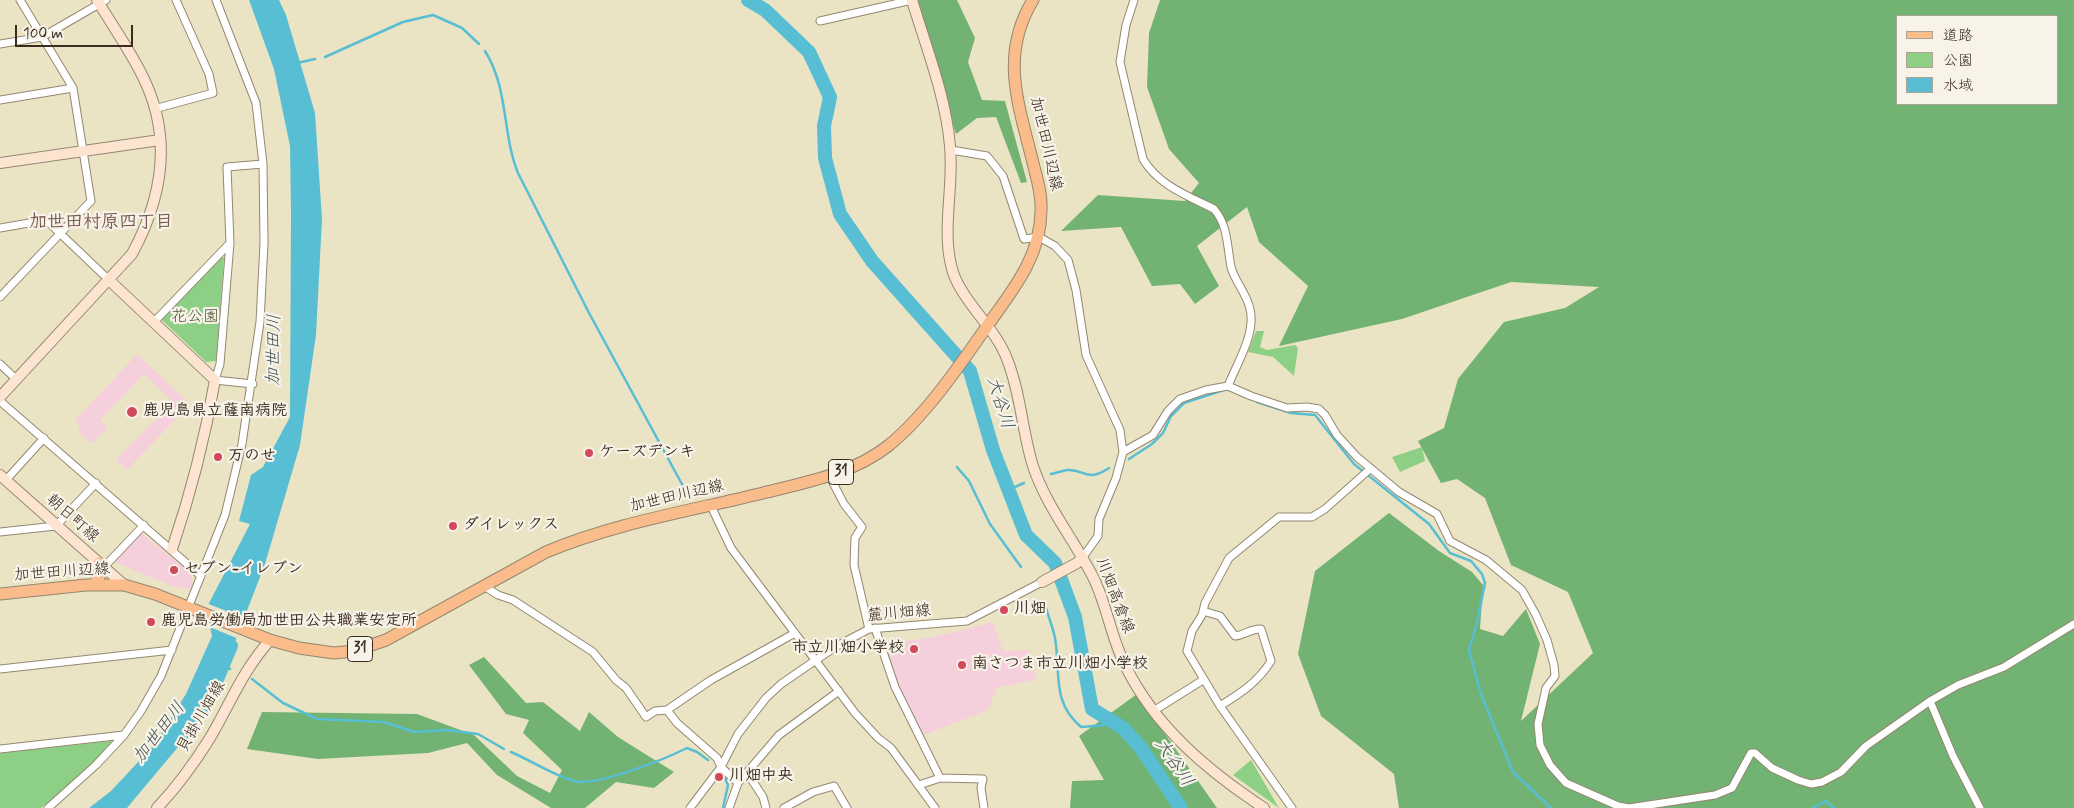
<!DOCTYPE html>
<meta charset="utf-8">
<style>
body{margin:0}
#map{position:relative;width:2074px;height:808px;overflow:hidden;background:#ebe4c4;font-family:Mynerve,"Klee One",sans-serif}
canvas{display:block}
.legend{position:absolute;left:1896px;top:15px;width:162px;height:90px;box-sizing:border-box;background:#f7f3e8;border:1px solid #aca397;margin:0;padding:6px 9px;list-style:none;font-size:15px;color:#3b2a1e}
.legend li{display:flex;align-items:center;gap:10px;height:25px}
.legend b{width:25px;border:1px solid #aca397}
.scale{position:absolute;left:15px;top:25px;width:118px;height:22px;box-sizing:border-box;border:2px solid #3b2a1e;border-top:0;padding-left:6px;font-size:15px;line-height:18px;white-space:nowrap;color:#3b2a1e;-webkit-text-stroke:4px #f7f3e8;paint-order:stroke}
</style>
<div id="map">
<canvas width="2074" height="808"></canvas>
<ul class="legend">
<li><b style="height:6px;background:#fabc8b"></b>道路</li>
<li><b style="height:14px;background:#8ecf86"></b>公園</li>
<li><b style="height:14px;background:#57bed4"></b>水域</li>
</ul>
<div class="scale">100 m</div>
</div>
<script>
const context = document.querySelector('canvas').getContext('2d');
context.lineJoin = 'round';
function paint(path, color) { context.fillStyle = color; context.fill(path, 'evenodd'); }
function trace(path, color, width, dash) { context.strokeStyle = color; context.lineWidth = width; context.lineCap = dash ? 'butt' : 'round'; context.setLineDash(dash || []); context.stroke(path); }
function label(font, color, halo, rows, align = 'center') {
  context.font = font + ' Mynerve,"Klee One",sans-serif'; context.lineWidth = 4.5; context.setLineDash([]); context.textBaseline = 'middle'; context.strokeStyle = halo; context.fillStyle = color; for (const [text, x, y, turn = 0] of rows) {
    context.save(); context.translate(x, y); context.rotate((+turn || 0) * Math.PI / 180); context.textAlign = isNaN(turn) ? turn : align; if (halo) context.strokeText(text, 0, 0); context.fillText(text, 0, 0); context.restore();
  }
}
const built = new Path2D(`
 M137 354 190 404 127 470 116 459 168 407 166 405 171 400 144 374 100 420 108 427 95 440 91 443 77 431 81 427 75 421Z
 M141 533 191 573 192 589 175 587 114 562Z
 M993 622 1003 651 1028 650 1037 679 997 688 988 710 924 735 910 712 883 644 929 638Z`);
const green = new Path2D(`
 M221 256 224 258 216 361 206 362 161 319Z
 M1256 331H1264L1260 347 1267 350 1295 345 1298 348 1294 376 1273 357 1248 352Z
 M1422 447 1425 461 1400 472 1392 457Z
 M111 741 112 743 85 772 41 808H0V753Z
 M1251 760 1279 808 1233 775Z`);
const forest = new Path2D(`
 M915 0H957L975 38 968 62 982 100 1005 101 1027 182 1021 183 996 117 977 118 956 134Z
 M1160 0H2074V808H1399L1394 774 1321 716 1298 654 1315 571 1389 513 1439 551 1472 572 1483 585 1480 629 1503 636 1526 609 1540 644 1521 721 1593 653 1568 592 1511 565 1485 498 1457 479 1441 483 1418 441 1444 428 1458 379 1504 322 1565 308 1599 287 1511 282 1402 319 1279 346 1308 286 1259 242 1247 207 1197 246 1219 286 1195 304 1180 284 1152 286 1121 227 1061 231 1098 195 1185 201 1199 183 1169 149 1147 87 1149 33ZM1898 16H2058V104H1898Z
 M484 657 526 703 543 702 580 731 589 712 618 737 674 772 654 788 616 782 585 808H551L497 775 467 743 428 753 318 759 247 749 262 712 417 714 474 735 517 776 550 793 562 770 523 733 529 720 506 714 469 665Z
 M1137 694 1217 808H1070L1072 781 1104 780 1079 736Z`);
const water = new Path2D(`
 M249 0H279L286 15 315 113 322 219 316 335 300 445 265 564 233 647 178 747 127 808H89L111 791 154 745 186 694 212 636 206 609 250 524 239 521 251 475 263 467 290 417 291 212 290 146 274 69Z`);
const pier = new Path2D(`
 M206 603 247 619 239 639 207 626 203 610Z`);
const stream = new Path2D(`
 M485 51C509 89 502 134 518 173L588 311 690 499
 M325 57 403 22 433 15 462 28 479 44
 M297 63 315 59
 M1257 402 1291 413 1315 415 1354 464 1429 524 1450 553 1471 561 1482 574 1485 583 1477 623 1469 650 1481 694 1513 772 1551 808
 M1129 459 1152 444 1163 433 1171 416 1184 403 1227 389
 M957 467 969 481 990 524 1021 567
 M1051 474C1056 473 1062 471 1067 470 1086 469 1086 483 1109 468
 M1008 490 1024 483
 M1046 608C1049 618 1053 628 1055 638 1061 672 1051 702 1081 727L1117 724
 M224 665 230 669
 M252 679 283 703 317 719 384 722 414 732 447 730 478 734 504 749
 M511 752C532 761 553 775 574 781 596 787 665 759 687 748L697 752 708 760
 M723 808 728 785 725 778
 M1812 808 1826 801 1834 808`);
const river = new Path2D(`
 M748 0 765 10 809 52 830 97 824 126 825 158 840 214 872 261 970 371 993 450 1026 535 1055 563 1075 617 1092 709 1123 728 1141 748 1181 808
 M180 738 206 705 231 646`);
const street = new Path2D(`
 M1134 0 1126 25 1120 62 1143 159C1158 185 1188 196 1214 209 1228 225 1227 246 1231 267 1235 282 1247 294 1250 309 1256 334 1237 363 1228 386
 M820 21 912 0
 M0 44 42 37 106 0
 M0 100 73 88
 M154 109 213 93 209 74 176 0
 M951 150 987 156 1003 176 1024 239 1039 237 1055 246 1068 260 1076 290 1086 355 1120 430 1123 452 1116 478 1099 519 1098 536 1083 557
 M0 228 46 220 109 280
 M0 297 91 201 73 88 20 0
 M153 323 230 243
 M0 364 16 379
 M253 384 215 380 220 364 230 243 227 167 263 164
 M0 401 201 576
 M1123 452 1153 435 1168 411 1180 399 1206 390 1228 386 1251 396 1287 408 1307 407 1319 409 1325 415 1337 435 1357 457 1399 492 1437 514 1450 541 1486 560 1522 590 1536 615 1547 640 1554 665 1555 676 1546 688 1538 724 1540 745 1550 765 1566 783 1618 806 1629 808 1715 795 1732 788 1751 753H1755L1772 768 1798 780 1811 784 1822 782 1841 772 1866 746 1930 701 1958 685 2004 667 2074 624
 M830 477 844 504 862 527 855 538 854 565 869 629
 M6 480 44 438
 M711 506 731 548 855 713 878 738 891 748 935 808
 M0 532 56 526 96 483
 M104 567 144 525
 M484 586 498 595 513 600 593 652 616 680 626 688 646 717 655 711 667 710 677 723 717 758 721 767 738 783
 M1203 611 1220 616 1235 636C1245 635 1252 628 1261 629L1271 661C1258 682 1241 693 1220 706
 M875 628 895 687 940 778
 M0 669 172 650
 M1930 701 1953 756 1980 808
 M667 710 711 680 795 633
 M1155 710 1203 680
 M0 749 124 735
 M748 774 763 797 766 808
 M919 785 940 778 983 779 981 788 984 808
 M48 808 96 765 124 735 141 711 161 676 225 515 242 444 260 322 264 243 263 164 256 103 216 0
 M690 808 721 767 738 734 766 698 781 684 835 647 869 629 967 621 1042 582
 M729 808 738 783 779 735 839 691
 M784 808 813 792 834 786 847 808
 M1292 808 1220 706 1187 651 1192 631 1202 615 1205 603 1229 558 1279 517H1312L1325 509 1370 469`);
const secondary = new Path2D(`
 M912 0C926 47 946 97 950 146 954 185 942 227 951 265 958 299 995 326 1007 359 1021 394 1022 431 1033 466 1046 506 1075 541 1094 579 1107 606 1111 637 1125 665 1155 727 1208 771 1264 808
 M0 163 160 140
 M109 280 215 380C205 438 191 493 172 549
 M0 397 132 254C163 197 173 136 142 75 129 49 112 25 97 0
 M0 475 124 585
 M1042 582 1077 563 1083 557
 M157 808C177 787 195 762 210 738 231 702 242 672 270 640`);
const primary = new Path2D(`
 M93 585 99 577V563
 M0 594 86 585H124L155 594 270 640 299 648 334 653 354 651 386 640 546 552C615 523 690 511 763 493 807 482 852 474 888 446 925 416 958 368 985 329 1011 292 1041 258 1041 210 1042 194 1037 179 1033 163 1019 105 999 56 1033 0`);
const markers = [
 [132,412,6,"#d1495b"],
 [589,453,5,"#d1495b"],
 [218,457,5,"#d1495b"],
 [453,526,5,"#d1495b"],
 [174,570,5,"#d1495b"],
 [1004,610,5,"#d1495b"],
 [151,622,5,"#d1495b"],
 [914,649,5,"#d1495b"],
 [962,665,5,"#d1495b"],
 [719,777,5,"#d1495b"]
];
const shields = [
 [841,472,25],
 [360,649,25]
];
const shieldNames = [
 ["31",841,472],
 ["31",360,649]
];
const streetNames = [
 ["加世田川辺線",1045,144,77],
 ["加世田川辺線",677,497,-13],
 ["朝日町線",72,519,41],
 ["加世田川辺線",62,573,-4],
 ["川畑高倉線",1114,596,69],
 ["麓川畑線",899,614,-5],
 ["貝掛川畑線",202,717,-60]
];
const parkNames = [
 ["花公園",195,318]
];
const poiNames = [
 ["鹿児島県立薩南病院",143,412],
 ["ケーズデンキ",599,453],
 ["万のせ",228,457],
 ["ダイレックス",463,526],
 ["セブン-イレブン",184,570],
 ["川畑",1014,610],
 ["鹿児島労働局加世田公共職業安定所",161,622],
 ["市立川畑小学校",904,649,"right"],
 ["南さつま市立川畑小学校",972,665],
 ["川畑中央",729,777]
];
const neighbourhoodNames = [
 ["加世田村原四丁目",101,223]
];
const waterNames = [
 ["加世田川",275,350,-89],
 ["大谷川",999,403,73],
 ["加世田川",160,733,-52],
 ["大谷川",1173,763,56]
];
paint(built, '#f5cfdb');
paint(green, '#8ecf86');
paint(forest, '#72b273');
paint(water, '#57bed4');
paint(pier, '#ebe4c4');
trace(stream, '#57bed4', 2.5);
trace(river, '#57bed4', 14);
trace(street, '#938771', 9);
trace(secondary, '#938771', 12);
trace(primary, '#938771', 13);
trace(street, '#fff', 7);
trace(secondary, '#fde4d1', 10);
trace(primary, '#fabc8b', 11);
for (const [x, y, r, color] of markers) { const dot = new Path2D(); dot.arc(x, y, r, 0, 2 * Math.PI); context.fillStyle = color; context.fill(dot); trace(dot, '#f7f3e8', 2); }
for (const [x, y, w] of shields) { const box = new Path2D(); box.roundRect(x - w / 2, y - 12.5, w, 25, 4); context.fillStyle = '#f7f3e8'; context.fill(box); trace(box, '#3b2a1e', 1); }
label('bold 15px', '#3b2a1e', null, shieldNames);
label('16px', '#3b2a1e', '#f7f3e8', streetNames);
label('16px', '#505338', '#f7f3e8', parkNames);
label('bold 16px', '#3b2a1e', '#f7f3e8', poiNames, 'left');
label('bold 18px', '#7b5950', '#f7f3e8', neighbourhoodNames);
label('italic 18px', '#435655', '#f7f3e8', waterNames);
</script>
